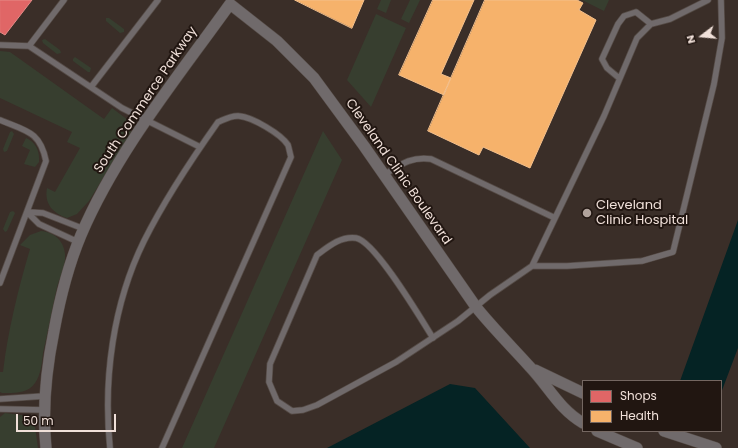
<!DOCTYPE html>
<style>
body{margin:0}
#map{position:relative;width:738px;height:448px;overflow:hidden;background:#3a2e28;font-family:Poppins,sans-serif}
canvas{display:block}
.legend{position:absolute;left:582px;top:380px;width:140px;height:52px;box-sizing:border-box;background:#211611;border:1px solid #746761;margin:0;padding:5px 7px;list-style:none;font-size:12px;color:#f0e0d9}
.legend li{display:flex;align-items:center;gap:8px;height:20px}
.legend b{width:20px;border:1px solid #746761}
.north{position:absolute;left:682px;top:16px;width:40px;height:40px;-webkit-text-stroke:3px #211611;paint-order:stroke;rotate:254deg;font-size:11px;font-weight:700;line-height:16px;text-align:center;color:#f0e0d9}
.north::after{content:'';display:block;margin:auto;width:14px;height:18px;background:#f0e0d9;clip-path:polygon(50% 0,100% 100%,50% 72%,0 100%)}
.scale{position:absolute;left:16px;top:414px;width:100px;height:18px;box-sizing:border-box;border:2px solid #f0e0d9;border-top:0;padding-left:5px;font-size:12px;line-height:14px;white-space:nowrap;color:#f0e0d9;-webkit-text-stroke:3px #211611;paint-order:stroke}
</style>
<div id="map">
<canvas width="738" height="448"></canvas>
<ul class="legend">
<li><b style="height:11px;background:#e06666"></b>Shops</li>
<li><b style="height:11px;background:#f6b26b"></b>Health</li>
</ul>
<div class="north">N</div>
<div class="scale">50 m</div>
</div>
<script>
const context = document.querySelector('canvas').getContext('2d');
context.lineJoin = 'round';
function paint(path, color) { context.fillStyle = color; context.fill(path, 'evenodd'); }
function trace(path, color, width, dash) { context.strokeStyle = color; context.lineWidth = width; context.lineCap = dash ? 'butt' : 'round'; context.setLineDash(dash || []); context.stroke(path); }
function label(font, color, halo, rows, align = 'center') {
  context.font = font + ' Poppins,sans-serif'; context.lineWidth = 4; context.setLineDash([]); context.textBaseline = 'middle'; context.strokeStyle = halo; context.fillStyle = color; for (const [text, x, y, turn = 0] of rows) {
    context.save(); context.translate(x, y); context.rotate((+turn || 0) * Math.PI / 180); context.textAlign = isNaN(turn) ? turn : align; if (halo) context.strokeText(text, 0, 0); context.fillText(text, 0, 0); context.restore();
  }
}
const green = new Path2D(`
 M381 0H391L386 13 377 9Z
 M410 0H420L409 23 401 19Z
 M582 0H609L604 11Z
 M376 14 406 28 371 107 347 80Z
 M106 18H109L124 29V32L120 33 106 21Z
 M45 39 60 50 61 53 57 54 43 43 42 40Z
 M0 51 10 52 104 119 112 108 128 120 131 132 89 201 77 214 67 218C53 213 44 204 47 188L55 192 80 148 67 142 72 132 0 98Z
 M75 57 91 68 90 72H88L73 61V59Z
 M323 131 342 160 214 448H182Z
 M10 132 12 131 14 134 7 151 4 152 3 149Z
 M26 138C36 142 40 152 39 162L35 167 24 164 30 150 22 146Z
 M13 211 15 213 7 231 5 232 3 229 10 212Z
 M41 231C54 232 64 241 65 254 66 266 60 276 57 287 52 309 48 331 43 353 42 362 41 375 35 383 28 394 13 393 2 393L0 392V372H3C8 330 18 290 30 249L20 245 30 235Z
 M5 413 28 416 35 426 38 448H0V417Z`);
const water = new Path2D(`
 M738 220V348L721 393V381H680Z
 M450 384 475 388 530 448H327Z`);
const shops = new Path2D(`
 M0 0H32L5 35 0 32Z`);
const health = new Path2D(`
 M295 0H364L352 28Z
 M433 0H474L441 74 451 78 444 95 399 75Z
 M485 0H577L583 3 579 10 596 20 530 168 483 147 479 155 428 131Z`);
const service = new Path2D(`
 M64 0 29 46 122 108 200 147
 M0 45 29 46
 M619 78 607 68 602 59 618 24 624 16 636 12 651 24
 M91 87 158 0
 M0 120C26 131 40 131 46 161L0 283
 M384 175C400 165 411 156 431 159L555 218
 M27 212 39 224 78 242
 M27 212 43 213 84 229
 M532 266H567L642 261 673 252 714 84 722 38 721 0
 M433 338C421 319 375 241 356 238 341 236 329 246 317 255L270 364 269 382 277 401 292 411 303 410 317 405 396 362 458 321 490 295 532 266 604 116 637 38 651 24 670 19 708 0
 M0 399 45 396
 M0 409 45 410
 M110 448C103 379 113 304 144 241 165 199 191 160 218 122 225 119 232 115 239 116 252 117 281 134 288 145 289 148 290 154 291 157L162 448`);
const minor = new Path2D(`
 M535 370 583 393
 M597 431 637 448
 M664 431 716 448
 M46 448C42 408 46 370 54 331 60 298 68 266 81 235 117 151 177 78 230 4L277 41 314 78 364 146 476 307C493 328 512 347 530 367 549 387 559 409 583 423`);
const markers = [
 [587,213,5,"#b0a29b"]
];
const streetNames = [
 ["South Commerce Parkway",146,100,-56],
 ["Cleveland Clinic Boulevard",398,172,55]
];
const poiNames = [
 ["Cleveland",596,206],
 ["Clinic Hospital",596,221]
];
paint(green, '#373e2f');
paint(water, '#052324');
paint(shops, '#e06666');
trace(shops, '#e58b88', 1);
paint(health, '#f6b26b');
trace(health, '#f4c08c', 1);
trace(service, '#554b46', 7);
trace(minor, '#554b46', 12);
trace(service, '#706a6b', 5.5);
trace(minor, '#706a6b', 11);
for (const [x, y, r, color] of markers) { const dot = new Path2D(); dot.arc(x, y, r, 0, 2 * Math.PI); context.fillStyle = color; context.fill(dot); trace(dot, '#211611', 1.5); }
label('13px', '#f0e0d9', '#211611', streetNames);
label('13px', '#f0e0d9', '#211611', poiNames, 'left');
</script>
